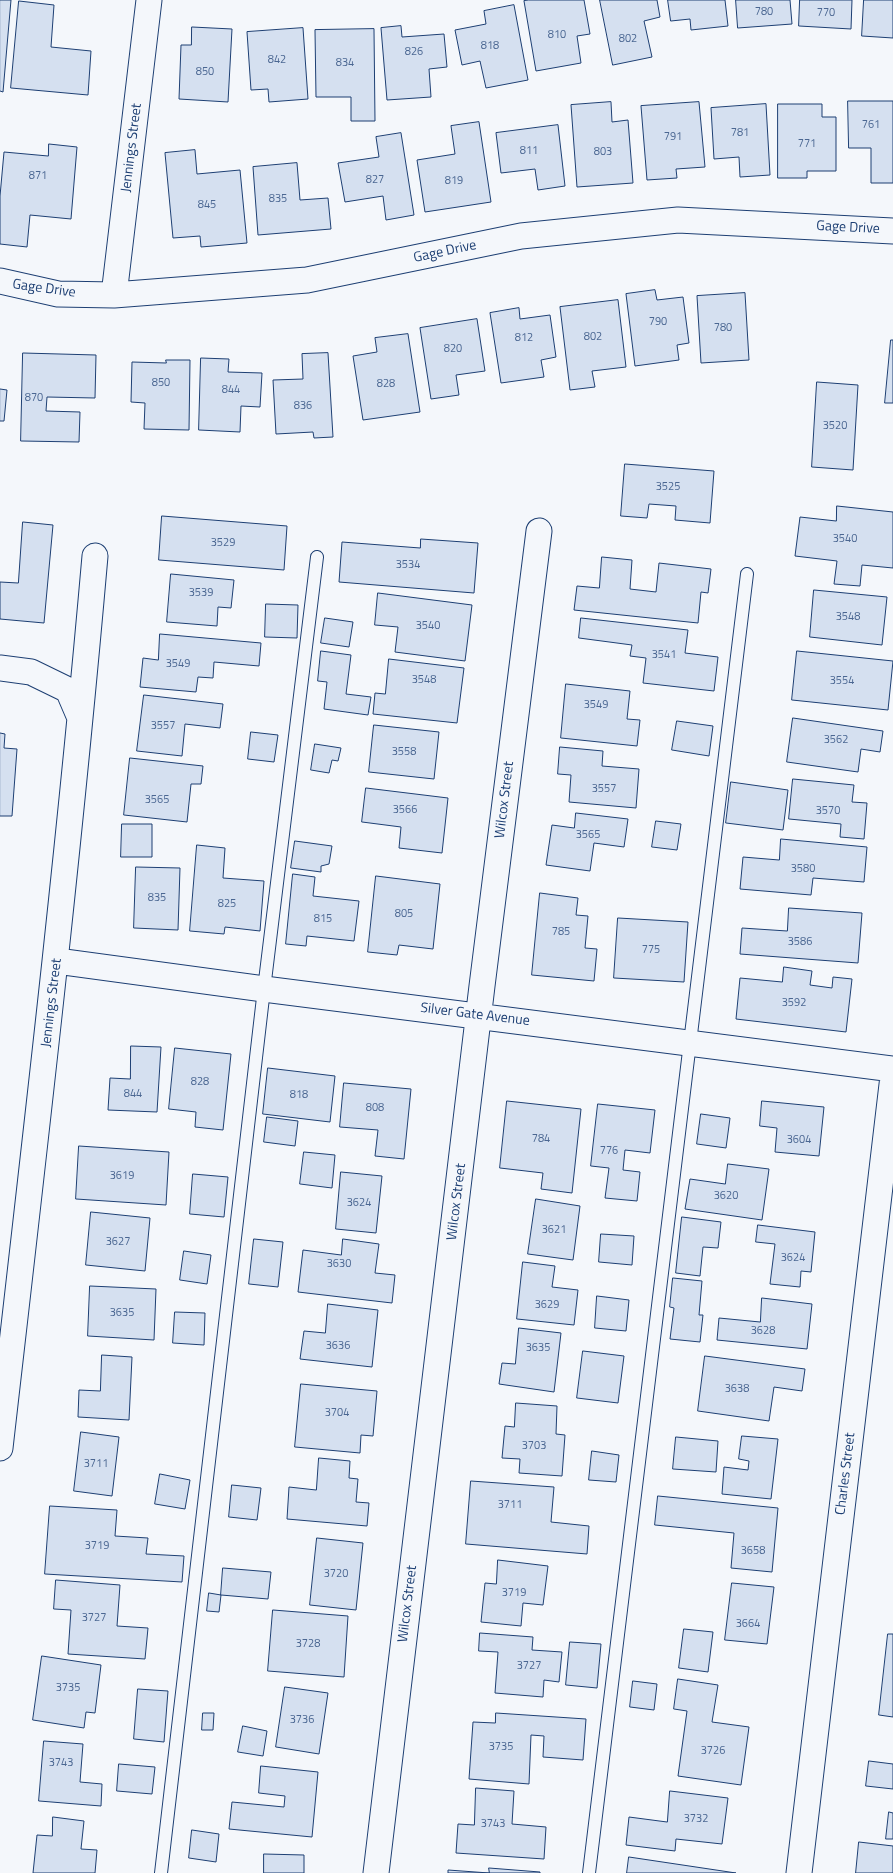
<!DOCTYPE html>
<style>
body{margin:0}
canvas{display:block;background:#f4f7fb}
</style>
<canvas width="893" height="1873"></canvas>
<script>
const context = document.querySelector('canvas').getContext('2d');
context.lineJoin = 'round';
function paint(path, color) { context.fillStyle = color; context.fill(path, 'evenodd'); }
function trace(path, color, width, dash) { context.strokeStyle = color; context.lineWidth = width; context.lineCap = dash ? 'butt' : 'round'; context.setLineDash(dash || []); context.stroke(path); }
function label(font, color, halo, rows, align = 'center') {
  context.font = font + ' "Titillium Web",sans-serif'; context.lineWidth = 4; context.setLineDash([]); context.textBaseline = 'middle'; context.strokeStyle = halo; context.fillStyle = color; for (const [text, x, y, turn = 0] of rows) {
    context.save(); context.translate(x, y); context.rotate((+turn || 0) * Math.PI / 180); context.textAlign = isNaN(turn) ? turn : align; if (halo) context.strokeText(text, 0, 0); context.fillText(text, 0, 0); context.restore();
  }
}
const building = new Path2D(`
 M0 0H11L3 92 0 91Z
 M529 0H584L590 34 577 36 581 63 536 71 524 1Z
 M600 0H657L660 17 644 21 652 57 613 65Z
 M668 0H725L728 26 691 30 690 19 671 21Z
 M736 0H790L792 24 738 28Z
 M800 0H852L851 29 799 26Z
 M864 0H893V38L862 36Z
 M19 1 54 5 51 47 91 51 88 95 11 88Z
 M514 5 528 80 486 88 480 61 462 65 455 30 486 24 484 11Z
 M401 26 402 37 444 34 447 67 429 69 431 97 387 100 381 28Z
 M192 27 232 29 228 102 179 99 181 45H191Z
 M303 28 308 99 269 102 268 89 251 90 247 32Z
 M374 29 375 121H351V97H316L315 30Z
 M848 101H893V183H871V148H849Z
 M611 102 612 122 628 120 633 183 577 187 571 105Z
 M699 102 705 167 676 169 677 178 647 180 641 106Z
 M766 104 770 175 740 177 739 157 714 159 711 108Z
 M778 104H822V117H836V171H807V178H778Z
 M479 122 491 202 425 212 417 160 455 154 451 126Z
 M558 125 565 186 538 190 535 169 501 173 496 133Z
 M401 133 414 215 386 220 383 196 345 202 338 163 379 157 376 137Z
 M49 144 77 147 71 219 30 215 27 247 0 244V196L4 152 48 156Z
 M195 150 197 174 240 170 247 243 201 247 200 236 173 238 165 153Z
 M297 163 300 200 328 198 331 229 258 235 253 167Z
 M655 290 657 300 683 297 689 343 677 345 679 360 635 366 626 294Z
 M745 293 749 360 701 363 697 296Z
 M618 300 626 367 592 371 595 387 570 390 560 307Z
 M519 308 520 319 550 315 556 357 541 360 544 377 501 383 490 313Z
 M477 319 485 371 456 375 459 395 431 399 420 328Z
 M408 334 420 412 363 420 353 356 377 352 375 338Z
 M891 340H893V403H885Z
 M23 353 96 355 95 398 47 397 46 411 80 412 79 442 21 441Z
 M328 353 333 437 314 438 313 432 276 434 273 380 303 379 302 354Z
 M201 358 229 359 228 372 262 373 260 407 241 406 240 432 199 430Z
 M166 360H190L189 430 144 429 145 403 131 402 132 362 166 363Z
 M817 382 858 385 853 470 812 467Z
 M0 389 7 390 4 421H0Z
 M625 464 714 471 710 523 675 520 676 506 649 504 647 518 621 516Z
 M837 506 893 512V568L862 565 860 586 834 584 837 561 795 556 800 517 836 521Z
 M162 516 287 526 284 570 159 560Z
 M23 522 53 525 44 623 0 619V582L18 583Z
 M421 539 478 543 474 593 339 582 342 542 420 548Z
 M602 557 632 560 630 589 656 592 659 563 711 569 708 593 701 592 698 623 574 610 577 586 599 588Z
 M171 574 234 580 231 608 218 607 217 626 167 622Z
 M814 590 887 597 882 645 810 637Z
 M378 593 472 605 465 661 395 652 398 627 375 625Z
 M266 604 298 605 297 638 265 637Z
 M325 618 353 622 349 647 321 643Z
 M581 618 688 630 685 653 718 657 714 691 643 683 646 658 630 656 632 645 579 638Z
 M160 634 261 643 259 666 214 662 213 678 198 677 196 692 140 687 143 658 158 660Z
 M321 651 351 655 346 694 371 697 368 715 324 709 327 682 318 681Z
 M797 651 893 661 888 710 792 700Z
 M389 659 464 668 457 723 373 714 375 693 385 694Z
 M566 684 630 691 627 719 640 720 637 746 561 738Z
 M144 695 223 704 220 728 185 724 182 756 137 751Z
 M793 718 883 731 880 752 861 749 858 772 787 762Z
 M677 721 713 726 709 756 672 750Z
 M374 725 439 732 434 779 369 772Z
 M251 732 278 735 274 762 248 759Z
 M0 733 5 734 4 748 17 749 12 816H0Z
 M315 744 341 748 338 761 332 760 329 773 311 770Z
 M560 747 603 751 602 766 639 769 636 808 569 802 571 775 558 774Z
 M130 758 203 766 201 784H191L187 822 124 815Z
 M793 779 854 785 852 802 867 803 864 839 840 837 841 824 789 819Z
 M731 782 788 790 783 830 726 823Z
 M366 788 448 798 442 853 399 848 401 827 362 822Z
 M576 813 628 819 624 847 594 843 590 871 546 865 552 825 574 828Z
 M656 821 681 824 677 850 652 847Z
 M122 824H152V857H121Z
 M781 839 867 847 864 882 813 878 811 895 740 889 743 857 779 860Z
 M295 841 332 846 329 864 321 866V872L291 868Z
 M197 845 225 848 223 878 264 881 260 931 225 927 224 934 190 931Z
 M136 867 180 868 178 930 134 928Z
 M293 874 315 877 313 896 359 901 354 941 307 936 306 946 286 944Z
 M376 876 440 884 433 949 399 945 397 955 368 952Z
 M540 893 578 898 576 915 588 916 585 948 597 949 594 981 532 975Z
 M789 908 862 913 858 963 740 954 742 928 787 931Z
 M618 918 688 922 684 982 614 978Z
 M784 967 812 971 810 985 832 988 833 977 852 979 846 1032 736 1019 740 978 782 982Z
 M131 1046 161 1047 157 1112 108 1110 110 1078 130 1079Z
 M175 1048 231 1054 223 1130 195 1127 196 1112 169 1109Z
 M268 1068 335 1076 330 1122 263 1114Z
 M344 1083 411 1089 404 1159 375 1156 378 1130 340 1127Z
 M507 1101 581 1109 572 1193 541 1189 543 1173 500 1168Z
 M762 1101 824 1107 819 1156 775 1152 777 1128 760 1126Z
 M598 1104 655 1110 650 1153 625 1150 623 1170 640 1172 637 1201 605 1198 609 1168 591 1166Z
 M701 1114 730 1118 726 1148 697 1144Z
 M267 1117 298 1121 295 1146 264 1142Z
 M79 1146 169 1152 166 1205 76 1199Z
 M304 1152 335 1155 332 1188 300 1184Z
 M728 1164 769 1169 762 1220 685 1209 690 1179 725 1184Z
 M341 1172 382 1176 376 1233 336 1229Z
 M193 1174 228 1177 224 1217 190 1214Z
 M536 1199 580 1206 573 1260 528 1254Z
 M91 1212 150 1218 145 1271 86 1265Z
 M682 1217 721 1222 718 1248 703 1247 700 1276 676 1273Z
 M758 1225 815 1232 811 1272 801 1271 800 1287 770 1284 775 1244 756 1242Z
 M601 1234 634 1236 632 1265 599 1262Z
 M254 1239 283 1242 278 1287 249 1284Z
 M343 1239 379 1244 375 1273 395 1275 392 1303 298 1292 303 1250 341 1255Z
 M184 1251 211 1255 207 1284 180 1280Z
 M523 1262 555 1266 552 1287 578 1290 574 1325 517 1319Z
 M673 1278 702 1281 699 1315H703L700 1342 670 1339 674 1308 670 1307Z
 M90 1286 156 1289 154 1340 88 1336Z
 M597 1296 629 1300 626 1331 595 1328Z
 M762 1298 812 1304 807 1349 717 1340 719 1318 760 1322Z
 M328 1304 378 1310 372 1367 300 1359 304 1331 325 1333Z
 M175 1312 205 1313 204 1345 173 1343Z
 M519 1328 561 1333 554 1392 499 1384 502 1363 515 1364Z
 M583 1351 624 1356 618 1403 577 1398Z
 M102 1355 132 1357 129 1420 78 1417 79 1390 100 1391Z
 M705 1356 805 1369 802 1391 774 1387 769 1421 698 1411Z
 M301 1384 377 1391 373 1436 361 1435 360 1453 295 1447Z
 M516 1403 557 1406 556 1434 565 1435 562 1476 519 1473 520 1459 502 1458 505 1426 514 1427Z
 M81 1432 119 1437 112 1496 74 1491Z
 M742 1436 778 1439 771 1499 722 1494 724 1467 748 1470 749 1461 739 1459Z
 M676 1437 718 1441 716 1472 673 1469Z
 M592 1451 619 1455 616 1482 589 1480Z
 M319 1458 350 1461 349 1478 358 1479 356 1502 369 1503 367 1526 287 1519 289 1487 316 1490Z
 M160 1474 190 1480 185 1509 155 1504Z
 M471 1481 554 1487 551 1522 589 1526 587 1554 466 1544Z
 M232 1485 261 1488 257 1520 229 1517Z
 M658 1496 778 1508 772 1572 731 1568 734 1533 655 1525Z
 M50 1506 117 1510 115 1536 148 1538 146 1554 184 1556 182 1582 45 1574Z
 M317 1538 363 1543 356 1610 310 1605Z
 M498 1560 548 1566 543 1605 523 1603 521 1626 481 1622 485 1583 496 1584Z
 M223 1568 271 1572 268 1599 221 1595Z
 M56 1580 120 1585 117 1626 148 1628 145 1659 68 1654 71 1610 54 1609Z
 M732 1583 774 1587 767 1644 725 1640Z
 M209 1593 221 1595 219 1612 207 1611Z
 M273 1610 348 1616 344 1677 268 1671Z
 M684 1629 713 1632 708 1672 679 1668Z
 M480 1633 533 1637 532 1650 562 1652 559 1682 544 1680 543 1697 495 1693 498 1652 479 1651Z
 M888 1634H893V1717L879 1715Z
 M570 1642 601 1644 597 1688 566 1685Z
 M42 1656 101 1665 95 1713 86 1712 84 1728 33 1720Z
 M678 1679 718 1685 712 1722 749 1727 741 1785 678 1776 687 1711 674 1709Z
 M633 1681 657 1684 654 1710 630 1707Z
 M285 1687 328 1693 319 1754 276 1747Z
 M138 1689 168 1691 164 1742 134 1739Z
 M203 1713H214L213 1730H202Z
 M496 1713 586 1719 583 1760 543 1757 544 1736 531 1735 529 1784 469 1779 473 1722 495 1723Z
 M243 1726 267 1731 263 1756 238 1752Z
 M44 1741 83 1744 80 1782 102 1784 101 1806 39 1801Z
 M869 1761 893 1764V1789L866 1786Z
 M119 1764 155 1767 152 1794 117 1791Z
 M261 1766 318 1772 312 1837 229 1829 232 1802 284 1807 285 1796 259 1793Z
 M476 1788 514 1791 512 1824 546 1827 544 1859 456 1853 458 1824 474 1825Z
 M670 1791 728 1798 722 1844 676 1839 675 1851 626 1845 629 1817 667 1822Z
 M889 1812 893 1813V1839H886Z
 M53 1817 84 1821 81 1849 97 1850 95 1873H33L37 1835 52 1836Z
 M192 1830 219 1834 216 1862 189 1858Z
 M859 1842 893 1846V1873H856Z
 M264 1854 304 1855V1873H264Z
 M629 1857 736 1873H627Z
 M489 1868 540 1872V1873H448V1870L489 1873Z`);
const service = new Path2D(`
 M161 1873 264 989 317 557
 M589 1873 747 574`);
const minor = new Path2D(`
 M0 281 58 294 114 295 307 280 521 236 678 220 893 231
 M114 295 149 0
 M0 668 31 672 68 690 80 718
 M57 961 264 989 893 1069
 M0 1448C34 1151 69 854 95 556
 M376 1873 482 986 539 531
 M799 1873 893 1076`);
const numberNames = [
 ["780",764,12],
 ["770",826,13],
 ["810",557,35],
 ["802",628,39],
 ["818",490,46],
 ["826",414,52],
 ["842",277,60],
 ["834",345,63],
 ["850",205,72],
 ["761",871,125],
 ["781",740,133],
 ["791",673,137],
 ["771",807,144],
 ["811",529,151],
 ["803",603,152],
 ["871",38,176],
 ["827",375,180],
 ["819",454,181],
 ["835",278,199],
 ["845",207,205],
 ["790",658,322],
 ["780",723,328],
 ["802",593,337],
 ["812",524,338],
 ["820",453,349],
 ["850",161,383],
 ["828",386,384],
 ["844",231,390],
 ["870",34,398],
 ["836",303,406],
 ["3520",835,426],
 ["3525",668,487],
 ["3540",845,539],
 ["3529",223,543],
 ["3534",408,565],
 ["3539",201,593],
 ["3548",848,617],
 ["3540",428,626],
 ["3541",664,655],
 ["3549",178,664],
 ["3548",424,680],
 ["3554",842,681],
 ["3549",596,705],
 ["3557",163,726],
 ["3562",836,740],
 ["3558",404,752],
 ["3557",604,789],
 ["3565",157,800],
 ["3566",405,810],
 ["3570",828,811],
 ["3565",588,835],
 ["3580",803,869],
 ["835",157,898],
 ["825",227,904],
 ["805",404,914],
 ["815",323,919],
 ["785",561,932],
 ["3586",800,942],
 ["775",651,950],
 ["3592",794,1003],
 ["828",200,1082],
 ["844",133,1094],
 ["818",299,1095],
 ["808",375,1108],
 ["784",541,1139],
 ["3604",799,1140],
 ["776",609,1151],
 ["3619",122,1176],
 ["3620",726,1196],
 ["3624",359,1203],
 ["3621",554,1230],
 ["3627",118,1242],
 ["3624",793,1258],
 ["3630",339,1264],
 ["3629",547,1305],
 ["3635",122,1313],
 ["3628",763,1331],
 ["3636",338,1346],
 ["3635",538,1348],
 ["3638",737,1389],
 ["3704",337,1413],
 ["3703",534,1446],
 ["3711",96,1464],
 ["3711",510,1505],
 ["3719",97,1546],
 ["3658",753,1551],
 ["3720",336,1574],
 ["3719",514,1593],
 ["3727",94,1618],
 ["3664",748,1624],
 ["3728",308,1644],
 ["3727",529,1666],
 ["3735",68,1688],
 ["3736",302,1720],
 ["3735",501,1747],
 ["3726",713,1751],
 ["3743",61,1763],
 ["3732",696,1819],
 ["3743",493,1824]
];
const streetNames = [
 ["Jennings Street",132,148,-83],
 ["Gage Drive",848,228,3],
 ["Gage Drive",445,252,-12],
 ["Gage Drive",44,289,8],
 ["Wilcox Street",505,800,-83],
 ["Jennings Street",52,1003,-83],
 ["Silver Gate Avenue",475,1015,7],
 ["Wilcox Street",457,1202,-83],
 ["Charles Street",846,1474,-83],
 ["Wilcox Street",408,1604,-83]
];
paint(building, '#d5e0f0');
trace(building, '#1d3f73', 1);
trace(service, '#1d3f73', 14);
trace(minor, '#1d3f73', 27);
trace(service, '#f4f7fb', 12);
trace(minor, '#f4f7fb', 25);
label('11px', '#4b6792', null, numberNames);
label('14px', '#1d3f73', '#f4f7fb', streetNames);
</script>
